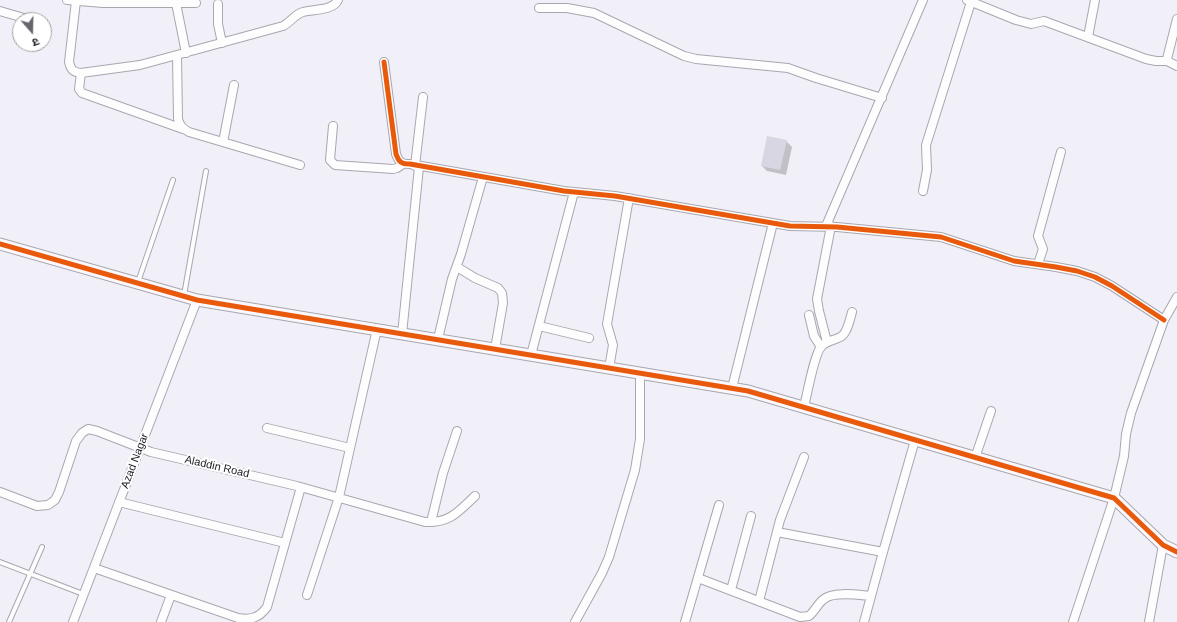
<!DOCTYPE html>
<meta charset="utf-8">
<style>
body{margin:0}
#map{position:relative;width:1177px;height:622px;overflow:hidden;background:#f1f0f8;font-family:Arial,"Noto Sans Devanagari",sans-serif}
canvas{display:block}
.north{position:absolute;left:12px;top:12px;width:40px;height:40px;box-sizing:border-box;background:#fff;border:1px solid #a4a4a7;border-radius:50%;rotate:160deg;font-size:11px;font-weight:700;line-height:16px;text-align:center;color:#1c1b24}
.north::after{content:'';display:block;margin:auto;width:14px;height:18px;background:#67666e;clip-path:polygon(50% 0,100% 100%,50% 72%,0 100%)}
</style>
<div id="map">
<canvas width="1177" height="622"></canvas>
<div class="north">उ</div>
</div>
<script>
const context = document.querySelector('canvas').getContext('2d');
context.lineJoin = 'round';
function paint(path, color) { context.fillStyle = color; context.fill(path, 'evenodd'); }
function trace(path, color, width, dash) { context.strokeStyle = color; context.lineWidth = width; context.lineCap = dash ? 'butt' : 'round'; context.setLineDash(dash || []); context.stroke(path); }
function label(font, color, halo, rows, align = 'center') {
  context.font = font + ' Arial,sans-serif'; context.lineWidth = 4; context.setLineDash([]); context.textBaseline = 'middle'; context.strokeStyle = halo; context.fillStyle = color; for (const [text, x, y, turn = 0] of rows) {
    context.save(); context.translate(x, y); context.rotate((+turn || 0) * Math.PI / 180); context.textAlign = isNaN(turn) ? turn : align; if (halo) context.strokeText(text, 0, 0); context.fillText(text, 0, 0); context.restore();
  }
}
const shadow = new Path2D(`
 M786 141 792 147 786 175 767 171 762 166Z`);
const building = new Path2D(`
 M767 136 787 140 780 170 761 166Z`);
const lane = new Path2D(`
 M138 282 173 180
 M184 295 206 171
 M0 562 83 594
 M9 622 42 547`);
const street = new Path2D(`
 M67 0 103 3H196
 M967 0 1016 20 1031 24 1044 21 1146 59 1156 61H1167
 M76 1 69 62C71 70 73 72 81 73L140 65 283 26C291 22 295 14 303 12 313 9 333 11 338 0
 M176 3 186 53
 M218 4V24L222 43
 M539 8H567L594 13 684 56 696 59 788 68 816 78 882 98
 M0 11 31 20
 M1177 19 1167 59 1169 62 1177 66
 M1088 37 1095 0
 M177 56 178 119C180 126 183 129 189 132L300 165
 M384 62 396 154C399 162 401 164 410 164L564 191 615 196 790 226 837 227 941 237 1014 261 1056 267 1077 271 1095 277 1112 286 1164 320
 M81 73 79 89 82 93 183 129
 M333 126 330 160 335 165 393 169 397 168 403 164
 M223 142 234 85
 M415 166 423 97
 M923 191 927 170 926 145 971 2
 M826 226 923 0
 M1038 264 1043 249 1038 236 1061 152
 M457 267 475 278 498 288 502 293 503 303 495 349
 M809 315 814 336 821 347
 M539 326 589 338
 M402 334 419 167
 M438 339 452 279 461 254 483 177
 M827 342 819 311 817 299 831 226
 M531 355 574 192
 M609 368 613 345 607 324 629 198
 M732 388 773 223
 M804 407C807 395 814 355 821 347 827 339 837 341 843 335 848 330 850 319 852 312
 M267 428 350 448
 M975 458 991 411
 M0 492 37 506 48 505 55 500 59 492 76 441 82 433 88 429 97 431 151 452 297 486 425 522C450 523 458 512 475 496
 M119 502 285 543
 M431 522 443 473 457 431
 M777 532 883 552
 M94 568 238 618C251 620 259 618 267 607L301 487
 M698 578 800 617 809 616C815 611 818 603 824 599 833 591 859 595 871 596
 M731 590 751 516
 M307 595 339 497 377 329
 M759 601 780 520 804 457
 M73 622 197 300
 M161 622 171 595
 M575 622 602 573 609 557 635 470 640 439V373
 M685 622 719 505
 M864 622 883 552 915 440
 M1073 622 1114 498 1124 456 1126 434 1131 413 1164 320 1177 297
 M1149 622 1163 545`);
const secondary = new Path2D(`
 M0 244 197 300 748 391 1114 498 1163 545 1177 552`);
const cycleway = new Path2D(`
 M384 62 396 154C399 162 401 164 410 164L564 191 615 196 790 226 837 227 941 237 1014 261 1056 267 1077 271 1095 277 1112 286 1164 320
 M0 244 197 300 748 391 1114 498 1163 545 1177 552`);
const streetNames = [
 ["Azad Nagar",135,461,-69],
 ["Aladdin Road",217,467,13]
];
paint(shadow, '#0003');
paint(building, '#d7d6e2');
trace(lane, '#a8a7af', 6);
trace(street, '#a8a7af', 10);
trace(secondary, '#a8a7af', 13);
trace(lane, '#fdfdfe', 4);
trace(street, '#fdfdfe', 8);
trace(secondary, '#faf8fc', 11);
trace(cycleway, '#e8590c', 5);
label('11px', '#1c1b24', '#fff', streetNames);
</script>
